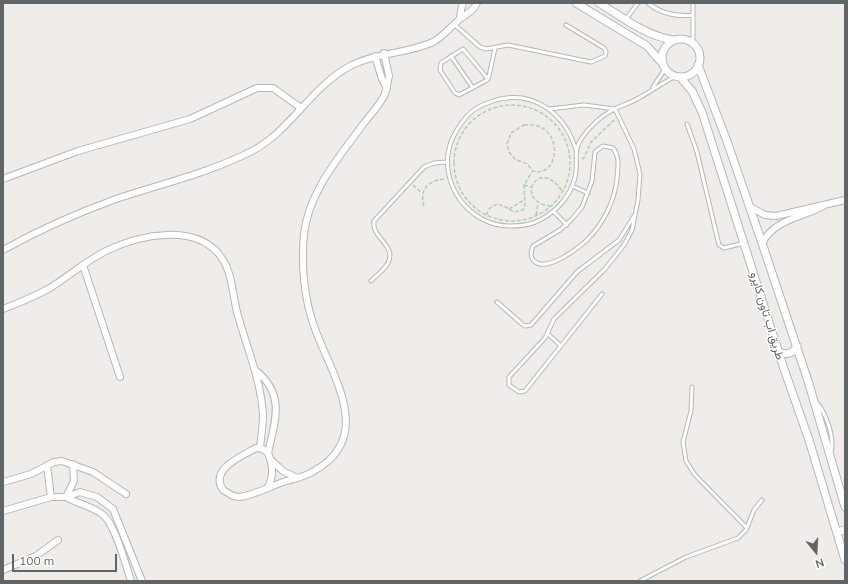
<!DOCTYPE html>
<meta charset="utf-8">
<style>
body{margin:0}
#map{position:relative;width:848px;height:584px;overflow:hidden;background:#f0ece9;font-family:Mulish,sans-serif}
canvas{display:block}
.frame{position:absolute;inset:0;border:4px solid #606567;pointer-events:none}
.north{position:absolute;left:796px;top:532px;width:40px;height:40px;-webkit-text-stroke:3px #fff;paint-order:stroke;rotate:162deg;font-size:11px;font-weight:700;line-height:16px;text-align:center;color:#606567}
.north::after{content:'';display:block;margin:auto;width:14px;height:18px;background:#606567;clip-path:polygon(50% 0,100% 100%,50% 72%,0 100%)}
.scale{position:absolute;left:12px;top:554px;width:105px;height:18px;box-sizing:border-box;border:2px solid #606567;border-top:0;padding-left:5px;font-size:12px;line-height:14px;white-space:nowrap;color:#606567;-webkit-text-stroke:3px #fff;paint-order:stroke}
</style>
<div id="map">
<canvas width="848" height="584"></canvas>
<div class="frame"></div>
<div class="north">N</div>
<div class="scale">100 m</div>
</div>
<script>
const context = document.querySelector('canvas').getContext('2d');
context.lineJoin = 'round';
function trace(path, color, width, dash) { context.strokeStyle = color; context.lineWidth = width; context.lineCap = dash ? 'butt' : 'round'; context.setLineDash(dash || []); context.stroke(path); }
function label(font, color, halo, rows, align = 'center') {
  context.font = font + ' Mulish,Vazirmatn,sans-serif'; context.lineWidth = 3; context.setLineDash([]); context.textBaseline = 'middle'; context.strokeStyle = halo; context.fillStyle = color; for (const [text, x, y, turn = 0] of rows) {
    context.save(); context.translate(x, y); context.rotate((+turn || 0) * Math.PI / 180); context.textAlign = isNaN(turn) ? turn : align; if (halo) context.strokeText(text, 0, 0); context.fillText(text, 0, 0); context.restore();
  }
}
const path = new Path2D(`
 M454 163a58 58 0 1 1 116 0a58 58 0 1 1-116 0Z
 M524 125C565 120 561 179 533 171L527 164 515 159 509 152 507 144 511 133Z
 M582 159 584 158 591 142 614 120
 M413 185 422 193
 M524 185 532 187
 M424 206C419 189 428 181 444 179
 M551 206C513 203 538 155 562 191
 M509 209 524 200
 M486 215 490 208 497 204 506 207 514 212 523 210 525 205 524 185 532 172
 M536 215 538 204`);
const service = new Path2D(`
 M648 3C661 14 676 17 693 15
 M693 3V42
 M626 19 638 3
 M455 25 480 47 486 49 508 45 591 62 605 56 606 52 604 48 566 25
 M451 56 473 88
 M488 79 463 49 441 63 440 70 455 93 459 95 487 80 489 76 495 48
 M653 87 665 69
 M549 109 584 105 615 109
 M687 124 697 152 719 245 724 248 744 243
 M603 146 613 148C620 157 618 167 617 178 615 201 603 224 587 240 577 249 545 274 533 260 530 256 531 251 533 246L560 230 572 219 582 207 592 181 595 152Z
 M576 150C565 113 532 88 493 101 484 104 473 109 467 116 460 125 453 134 450 145 438 184 470 227 511 226 521 226 531 225 540 220 559 210 574 192 576 171 577 158 574 150 581 139 589 127 602 115 615 109 622 105 630 103 637 99 650 92 662 83 676 76
 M572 186 588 193
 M554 212 567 225
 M371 281C376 276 384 270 388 263 397 245 371 238 374 221L424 167 434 163 447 162
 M602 294 525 391 519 392 509 385V377L545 338 554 319 605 269 624 245 632 230 638 200 640 174 634 149 615 109
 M497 302 522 324 525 326 531 325 577 272 619 240 634 216
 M548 334 560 345
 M692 387 691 411 683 442 686 461 695 475 747 528
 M817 403C826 413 835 438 831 452
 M640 581 686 557 738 538 746 530 754 510 762 500`);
const minor = new Path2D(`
 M460 18 461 10 463 3
 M375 56 382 79 387 88
 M3 179 78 151 190 119 257 88H273L301 108
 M750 207 765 215 776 216 845 200
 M762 243C775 219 801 218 823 206
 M3 250C39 230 77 213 116 199 161 184 209 173 252 151 292 130 311 86 352 65 378 52 407 54 433 42 444 36 450 27 460 19 467 13 473 12 477 3
 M83 265 120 377
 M3 309C19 303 35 296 50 288 69 276 86 261 106 251 139 235 199 221 223 260 232 274 233 296 237 312 246 346 261 379 263 415 263 426 261 437 260 448
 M255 370C286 394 275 421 268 453
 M271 460 283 471 297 478
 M47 466 51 497
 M3 482 31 474 54 462 62 461 93 472 126 494
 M268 487C274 476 273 465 268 453L263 449 256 448C242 456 209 469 223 490L233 496 240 497C254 495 269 487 283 482 293 479 305 477 314 471 377 436 330 373 314 326 304 298 301 264 304 234 309 191 340 156 364 123 371 114 380 105 385 94L389 76 384 53
 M66 497C78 504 91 506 102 514 115 523 126 566 131 581
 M66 497 74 481 73 464
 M3 511 51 497H66L80 492 97 497 113 509 142 581
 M3 570 36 556 58 540`);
const tertiary = new Path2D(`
 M576 3 647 46 662 63
 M599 3C622 17 646 36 673 40
 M662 58a19 19 0 1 1 38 0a19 19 0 1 1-38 0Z
 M698 65 728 144 762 243 809 384 845 507
 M680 77 692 91 702 112 783 366 809 440 845 560
 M778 351C785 356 793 354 797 346
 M837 532 845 530`);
const streetNames = [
 ["طريق اب تاون كايرو",767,316,73]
];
trace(service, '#b3b7b9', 5);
trace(minor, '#b3b7b9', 8);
trace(tertiary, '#b3b7b9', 9);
trace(path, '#abd0aa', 1.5, [4, 2]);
trace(service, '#fff', 3);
trace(minor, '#fff', 6);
trace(tertiary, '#fff', 7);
label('12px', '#606567', '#fff', streetNames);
</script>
